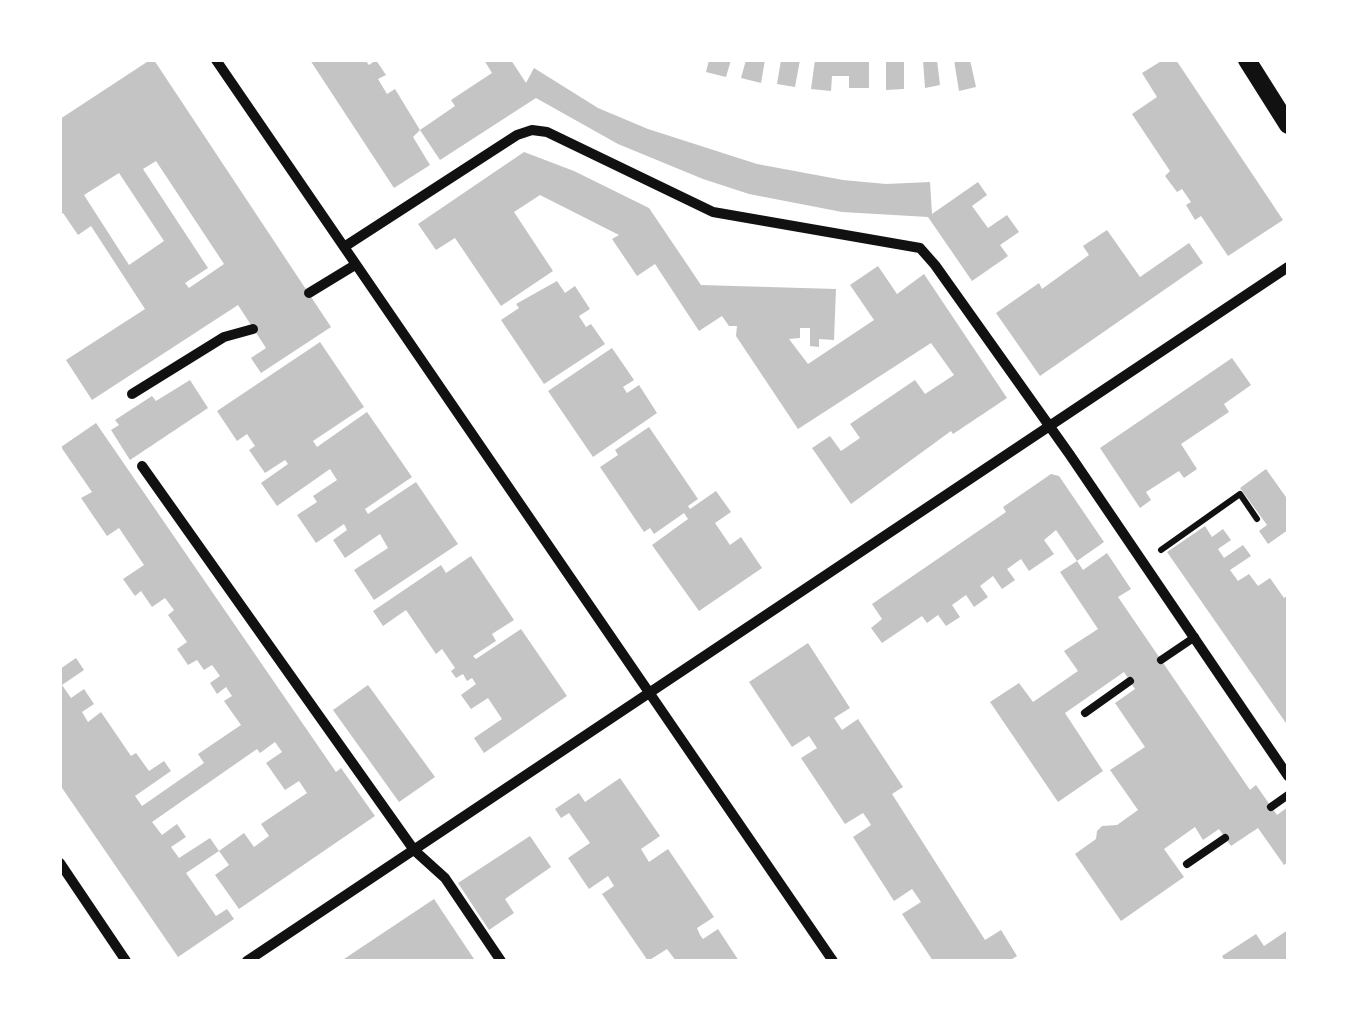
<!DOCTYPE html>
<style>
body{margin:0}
#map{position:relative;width:1348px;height:1021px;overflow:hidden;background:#fff;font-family:Mulish,sans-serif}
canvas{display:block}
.frame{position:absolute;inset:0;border:62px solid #fff;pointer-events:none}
</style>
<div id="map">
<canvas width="1348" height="1021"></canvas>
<div class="frame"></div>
</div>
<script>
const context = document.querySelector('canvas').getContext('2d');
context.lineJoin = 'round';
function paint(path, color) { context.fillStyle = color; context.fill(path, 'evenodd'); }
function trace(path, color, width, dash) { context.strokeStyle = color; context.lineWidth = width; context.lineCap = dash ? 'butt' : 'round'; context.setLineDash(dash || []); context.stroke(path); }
const building = new Path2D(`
 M150 60H154L331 327 261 373 251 358 266 348 238 305 92 400 66 360 145 309 91 226 78 235 63 213 60 215V119ZM156 161 224 264 189 288 185 283 208 268 143 169ZM119 173 164 241 129 265 84 195Z
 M310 60H365L369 65 376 60 386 75 378 79 387 94 395 89 420 130 455 106 451 100 492 73 484 60H511L526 83 534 68 598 108 648 129 757 164 843 180 886 184 930 182 932 214 978 182 987 195 972 206 988 228 1007 215 1019 232 1000 245 1008 256 972 281 928 217 842 212 749 194 703 179 618 144 536 98 440 160 420 130 413 137 430 165 394 188Z
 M709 60H731L726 77 706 72Z
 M746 60H765L761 83 741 78Z
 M781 60H800L795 87 777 84Z
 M815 60H869V88H849V76H832L831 91 811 89Z
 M886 60H904V89L886 90Z
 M923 60H937L940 85 925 88Z
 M954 60H970L976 87 959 91Z
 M1163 60H1176L1283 220 1228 256 1201 216 1195 220 1186 205 1191 202 1182 189 1177 192 1165 176 1170 171 1132 114 1157 97 1142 73Z
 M524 152 574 171 649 208 701 285 836 289 834 340 819 339V347L810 346V328H800V338L789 339 808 364 874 320 850 285 878 266 897 294 924 274 1007 398 953 434 951 431 851 504 812 448 830 436 841 451 860 438 850 424 915 380 925 394 954 375 931 343 798 429 736 336 737 326H729L722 316 699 331 655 264 637 276 612 239 619 235 540 195 514 212 553 271 501 306 455 238 436 250 418 224Z
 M1107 230 1140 277 1189 243 1203 263 1040 376 996 313 1039 283 1042 289 1089 255 1083 246Z
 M557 281 565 293 575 286 590 309 579 316 586 327 591 324 605 344 544 384 501 320 519 308 516 304Z
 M320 342 364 407 313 441 317 447 367 412 412 477 365 509 368 514 416 482 458 544 374 600 354 570 388 548 380 534 345 558 333 540 347 530 344 524 316 543 297 515 317 502 313 496 337 480 330 469 277 506 261 483 288 464 285 460 265 473 249 450 255 446 247 434 237 441 217 411Z
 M612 348 634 380 623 387 627 393 639 385 657 413 593 457 548 391Z
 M1232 358 1251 385 1224 404 1229 412 1181 444 1197 469 1184 478 1179 471 1146 492 1151 500 1140 508 1100 448Z
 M190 380 208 408 130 460 111 430 119 425 115 420 152 396 156 401Z
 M96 423 336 772 341 768 375 816 239 909 215 875 229 865 219 851 244 833 254 847 269 836 261 824 307 793 299 781 285 790 266 763 282 752 275 742 260 753 257 749 152 822 162 835 177 824 186 837 171 847 179 858 210 838 219 851 186 873 216 916 227 909 234 919 178 957 60 785V669L76 658 84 670 62 685 71 698 84 689 94 704 82 712 88 722 101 712 131 756 136 753 149 771 164 761 171 771 135 796 142 806 204 763 198 754 241 725 224 701 232 696 226 687 217 694 210 683 220 676 212 665 204 670 197 660 188 665 177 649 187 642 168 615 174 610 165 598 152 607 141 591 135 596 123 579 144 565 119 528 107 536 81 498 92 492 61 447Z
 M649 427 698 499 688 506 690 509 716 491 731 512 715 523 730 545 741 537 762 568 699 611 652 545 688 519 684 513 654 534 650 528 644 532 600 467 618 455 615 450Z
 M1266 469 1288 500V530L1268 544 1259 531 1267 525 1240 488Z
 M1051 474 1059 476 1104 542 1077 561 1056 530 1044 540 1054 554 1029 571 1021 559 1007 569 1015 580 1002 589 993 576 980 586 988 597 974 607 966 595 952 605 960 617 946 626 938 615 927 623 922 616 882 643 871 628 882 619 872 604 1006 512 1003 507Z
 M1205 526 1212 537 1223 529 1231 540 1218 549 1224 558 1243 545 1251 556 1230 570 1238 581 1249 574 1258 586 1270 578 1284 598 1288 595V726L1167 552Z
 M1107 553 1131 589 1118 597 1250 790 1256 785 1277 815 1288 807V862L1284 865 1258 828 1231 846 1219 829 1203 840 1195 827 1164 849 1184 877 1121 921 1075 854 1096 839 1097 831 1102 826 1117 825 1138 810 1110 770 1145 747 1115 703 1135 689 1124 672 1065 713 1103 771 1058 802 990 702 1019 683 1033 702 1078 671 1064 651 1098 629 1060 572 1077 561 1083 570Z
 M471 556 514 620 492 634 496 641 473 656 476 659 521 629 567 696 484 753 474 738 502 719 488 698 471 709 461 695 476 684 472 678 467 681 463 674 456 678 451 671 455 668 442 649 436 654 406 610 383 626 373 611 441 565 446 573Z
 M808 643 850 708 834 718 842 730 858 719 903 787 892 794 985 940 1001 930 1017 956 1009 961H933L902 914 921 902 912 889 894 901 853 837 871 825 868 820 863 813 845 824 801 758 817 748 809 736 792 747 749 682Z
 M368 685 435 777 399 802 333 710Z
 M620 778 660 836 641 849 649 862 668 849 714 917 697 928 700 935 703 939 718 929 739 961H676L667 949 648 961 602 894 614 886 608 876 589 889 568 858 590 843 569 813 561 818 555 809 579 793 585 802Z
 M530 836 551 867 505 899 514 913 489 930 458 883Z
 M434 899 474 959 471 961H341Z
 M1288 930V961H1225L1222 956 1256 934 1264 946Z`);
const path = new Path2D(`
 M1161 550 1240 494 1257 519`);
const service = new Path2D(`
 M1161 660 1195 637
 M1085 713 1130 681
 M1271 807 1288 795
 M1187 864 1225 838`);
const minor = new Path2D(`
 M216 60 833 961
 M344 247 517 135 532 130 547 132 713 212 920 248 935 265 1070 455 1288 776
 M309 293 355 265
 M132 394 224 337 253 329
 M142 466 414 850 445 878 501 961
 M60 863 126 961
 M247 961 1288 267`);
const tertiary = new Path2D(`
 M1247 60 1288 125`);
paint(building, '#c4c4c4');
trace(path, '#111', 6);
trace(service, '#111', 8);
trace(minor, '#111', 10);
trace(tertiary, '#111', 18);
</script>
